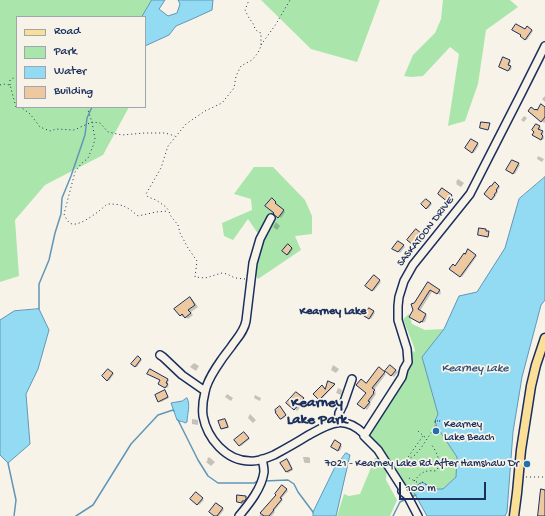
<!DOCTYPE html>
<style>
body{margin:0}
#map{position:relative;width:545px;height:516px;overflow:hidden;background:#f7f3e8;font-family:"Gochi Hand",sans-serif}
canvas{display:block}
.legend{position:absolute;left:16px;top:16px;width:130px;height:92px;box-sizing:border-box;background:#f7f3e8;border:1px solid #9fa5b1;margin:0;padding:5px 7px;list-style:none;font-size:12px;color:#1b2f5e}
.legend li{display:flex;align-items:center;gap:8px;height:20px}
.legend b{width:20px;border:1px solid #9fa5b1}
.scale{position:absolute;left:399px;top:482px;width:87px;height:18px;box-sizing:border-box;border:2px solid #1b2f5e;border-top:0;padding-left:5px;font-size:12px;line-height:14px;white-space:nowrap;color:#1b2f5e;-webkit-text-stroke:3px #f7f3e8;paint-order:stroke}
</style>
<div id="map">
<canvas width="545" height="516"></canvas>
<ul class="legend">
<li><b style="height:5px;background:#fbdf96"></b>Road</li>
<li><b style="height:11px;background:#aae6ab"></b>Park</li>
<li><b style="height:11px;background:#92dbf3"></b>Water</li>
<li><b style="height:11px;background:#eec99f"></b>Building</li>
</ul>
<div class="scale">100 m</div>
</div>
<script>
const context = document.querySelector('canvas').getContext('2d');
context.lineJoin = 'round';
function paint(path, color) { context.fillStyle = color; context.fill(path, 'evenodd'); }
function trace(path, color, width, dash) { context.strokeStyle = color; context.lineWidth = width; context.lineCap = dash ? 'butt' : 'round'; context.setLineDash(dash || []); context.stroke(path); }
function label(font, color, halo, rows, align = 'center') {
  context.font = font + ' "Gochi Hand",sans-serif'; context.lineWidth = 3.5; context.setLineDash([]); context.textBaseline = 'middle'; context.strokeStyle = halo; context.fillStyle = color; for (const [text, x, y, turn = 0] of rows) {
    context.save(); context.translate(x, y); context.rotate((+turn || 0) * Math.PI / 180); context.textAlign = isNaN(turn) ? turn : align; if (halo) context.strokeText(text, 0, 0); context.fillText(text, 0, 0); context.restore();
  }
}
const green = new Path2D(`
 M0 0H152L142 17H17V107H129L103 155 45 185 15 220 19 276 0 282Z
 M261 0H380L357 62 311 49Z
 M443 0H510L518 7 486 30 478 84 465 121 448 126 459 54 450 47 423 76 411 77 404 76 413 55 435 33 441 19Z
 M254 167H273L305 200 312 216V234L295 236 301 250 258 279 250 265 259 235 248 219 233 240 224 236 222 223 252 210 251 199 234 194Z
 M409 314 412 324 425 330 444 329 422 357 438 414 435 421 437 427 457 457 456 477 443 489H434L428 486 413 489 416 495 408 498 386 463 364 436 404 369 407 349 415 352 414 347 403 319Z
 M375 458H382L387 467 386 480 397 500 390 516H337L344 494 349 496 360 494Z`);
const water = new Path2D(`
 M152 0H165L159 9 168 16 177 13 180 4 178 0H213L212 10 190 20 176 26 169 35 145 46V17H142Z
 M545 177V300L541 305 522 377 513 432 507 512 505 516H427L412 489 422 482 434 489H443L456 477 457 457 437 427 435 421 438 414 422 357 444 329 459 296 477 292 505 248 519 199Z
 M39 309 49 330 38 369 26 394 30 444 8 463 0 455V320L14 311Z
 M187 398C191 405 187 414 187 422L185 423C183 421 180 422 177 420L171 403 182 401Z
 M346 453 350 455 336 516H313V512L334 469Z`);
const shadow = new Path2D(`
 M527 27 533 31 527 40 521 36 528 32Z
 M504 58 511 61 509 66 512 68 510 71 500 66Z
 M545 96V102L542 99Z
 M545 108V122L544 123 542 121 535 111Z
 M524 116 527 118 524 122 521 120Z
 M536 125 541 128 539 130 544 133 542 136 544 138 543 140 533 135Z
 M471 140 479 145 474 153 466 148Z
 M538 156 544 159 542 162 537 159Z
 M513 161 520 165 515 174 508 169Z
 M458 179 464 183 461 187 456 184 457 183 456 182Z
 M495 183 500 187 497 192H498L493 200 485 194Z
 M443 189 453 196 451 199 453 201 451 203 449 202Z
 M272 200 285 212 281 218 275 213Z
 M428 201 432 204 428 209 427 208Z
 M276 222 280 226 277 230 273 227Z
 M418 231 423 235 415 245 413 244Z
 M399 242 405 247 400 253 394 248Z
 M289 246 293 249 289 255 287 254Z
 M469 251 477 256 462 277 451 269 456 267Z
 M374 277 381 282 374 291 367 286Z
 M431 285 441 292 440 295 433 290 420 311 427 316 425 322H424L423 323 411 316Z
 M190 298 193 300 198 307 191 312 193 315 188 319 185 316 183 317 180 315Z
 M370 309 375 313 371 319 366 315Z
 M138 357 142 360 137 367H135Z
 M194 363 199 366 196 371 190 367Z
 M333 365 339 369 336 373 331 370Z
 M393 368 398 372 394 377 391 375Z
 M108 370 114 374 109 381 108 380Z
 M150 370 169 380 167 385 169 386 167 388 159 384 161 380Z
 M381 370 386 374 374 390 376 392 375 394H376L370 403 371 404 367 410 359 404 368 393 367 384Z
 M329 382 335 385 321 400 320 399 326 390Z
 M338 388 342 390 341 395 336 393Z
 M165 391 166 392 169 398 161 402 159 401Z
 M297 393 306 401 297 411 295 409Z
 M227 394 233 398 231 401 225 397Z
 M255 395 261 398 260 401 254 398Z
 M282 409 287 416 282 419 281 418Z
 M250 414 256 420 253 423 248 418Z
 M192 419 198 420V425L192 424Z
 M225 420 227 421 229 428 223 429 221 428Z
 M244 433 250 439 241 446 239 445Z
 M335 442 342 446 340 451 332 446Z
 M209 457 215 462 211 466 206 462 208 460 207 459Z
 M303 457H308L310 458V463H305L304 462Z
 M287 460 289 461 293 470 288 473 287 472Z
 M284 487 288 491 281 499 283 500 274 511 275 512 272 516H259Z
 M198 495 204 500 199 505 198 504Z
 M218 505 224 510 219 516H216Z`);
const stream = new Path2D(`
 M39 309V284L49 260 55 233 61 214 62 198 71 176 85 135 87 118 92 107
 M178 420 198 460 208 476 218 483H254L258 481H260
 M8 463 16 500 14 516
 M264 481 288 480 294 484 298 492 313 512
 M411 497 416 495
 M76 516 93 505 131 444 158 415 173 410 174 411
 M393 516 400 502 406 499`);
const building = new Path2D(`
 M516 24 525 29 527 26 532 30 525 40 520 36 521 35 512 30Z
 M503 57 510 60 508 65 511 66 508 71 499 67Z
 M541 104 545 107V117L541 122 528 111 531 107 535 110 536 109 537 110Z
 M481 122 490 123 488 130 480 128Z
 M536 124 540 126 538 129 543 131 541 134 543 136 541 140 532 135 534 132 532 130Z
 M471 139 478 143 472 153 465 148Z
 M512 160 519 163 513 174 506 170Z
 M495 182 499 186 496 190 497 191 494 195H495L491 200 484 194 490 186H491Z
 M442 188 452 195 450 198 452 199 449 203 438 194Z
 M272 198 276 202 275 203 284 210 278 218 273 214 274 213 265 206Z
 M426 199 431 203 426 209 421 204Z
 M479 228 486 229V231H489L488 237 478 235Z
 M416 229 422 234 413 245 407 240Z
 M398 241 404 245 398 252 392 249Z
 M288 244 292 248 287 255 282 251Z
 M468 249 476 255 460 277 449 269 453 264 455 266 464 253 465 254Z
 M374 275 380 280 372 291 365 286Z
 M428 282 440 290 437 294 430 290 418 309 426 314 422 322 421 321 420 323 409 317 413 310 411 304 414 303Z
 M190 297 195 305 188 310 191 313 185 318 182 314 180 316 174 309Z
 M369 308 374 311 369 319 364 316Z
 M138 356 141 359 135 367 131 364Z
 M390 365 396 370 391 376 385 371Z
 M379 367 385 372 372 388 375 390 373 392 374 393 368 401 370 402 364 409 357 404 366 393 356 385 361 379 366 383Z
 M108 369 113 373 107 381 102 376Z
 M150 369 168 379 166 383 168 384 165 388 158 384 160 380 147 374Z
 M328 381 335 384 319 400 313 394 322 385 325 389Z
 M165 390 168 397 158 402 155 395Z
 M296 392 304 398 294 410 286 403Z
 M280 406 286 415 281 419H280L275 412H276L275 410Z
 M225 419 228 427 221 429 218 421Z
 M244 432 249 438 239 446 234 440Z
 M335 440 341 444 338 451 331 447Z
 M287 459 292 469 286 472 280 463Z
 M282 485 287 489 280 498 282 499 273 510H274L269 516H264L260 513 276 495 275 494Z
 M541 489 545 490V516H538Z
 M196 492 203 498 197 505 190 499Z
 M237 495 246 496V499L245 501H242V503L237 502Z
 M216 503 223 508 217 516H214L209 512Z`);
const path = new Path2D(`
 M261 45 276 24 290 0
 M0 85 3 84 10 85 16 107 22 108 30 114 34 119 40 127 50 131 56 129 74 130 92 122 100 123 108 132 122 135 144 133H165L175 136
 M10 85V80L17 76
 M87 107 92 122 95 139 93 146 88 158 81 164 75 172 64 214C66 218 67 222 72 224 81 226 101 210 107 204 123 204 126 206 138 216L156 212 168 211
 M245 279 235 278 227 274 222 273 205 278 195 277 197 261 188 248 180 233 178 225 170 215 169 211 166 207 156 200 148 197 146 194 161 168 168 146 186 124 205 111 222 103 234 88 236 76 241 66 252 60 258 53 261 46V33L258 32 255 29 254 25 249 18 245 10 249 0
 M435 421H442
 M437 421 441 420
 M418 431 427 439
 M406 460 423 436
 M397 466 415 455 421 448 435 427V421
 M526 477H545
 M409 478 432 490
 M414 481C422 472 424 470 436 471 443 463 436 451 431 444
 M422 482 430 487`);
const minor = new Path2D(`
 M271 218 260 239 253 263 246 321C244 332 237 338 231 347 223 357 207 379 205 392 203 400 202 408 203 416 207 438 226 461 250 461 258 462 267 458 274 455 285 449 296 443 307 436 329 424 343 414 364 434V436L378 450 403 489 402 491 407 495 418 516
 M160 355 163 357 182 375 205 391
 M338 423 339 413 343 405 352 379
 M364 436 402 377 404 369 408 362 407 349 398 320V306L399 297 404 281 413 265 470 194 521 94 545 46
 M239 516C249 504 262 488 264 472 264 468 263 463 262 459`);
const major = new Path2D(`
 M514 516 517 493 521 450 531 386 536 365 545 338`);
const markers = [
 [436,431,4,"#1f6fb2"],
 [527,464,4,"#1f6fb2"]
];
const streetNames = [
 ["SASKATOON DRIVE",426,232,-52]
];
const poiNames = [
 ["Kearney",444,425],
 ["Lake Beach",444,438],
 ["7021 - Kearney Lake Rd After Hamshaw Dr",519,464,"right"]
];
const neighbourhoodNames = [
 ["Kearney Lake",333,312]
];
const waterNames = [
 ["Kearney Lake",475,369]
];
const districtNames = [
 ["Kearney",317,404],
 ["Lake Park",317,421]
];
paint(green, '#aae6ab');
paint(water, '#92dbf3');
trace(water, '#6296b7', 1);
paint(shadow, '#0003');
trace(stream, '#6296b7', 1.5);
paint(building, '#eec99f');
trace(building, '#1b2f5e', 1);
trace(minor, '#1b2f5e', 10);
trace(major, '#1b2f5e', 11);
trace(path, '#1b2f5e', 1, [1, 3]);
trace(minor, '#f7f3e8', 7);
trace(major, '#fbdf96', 8);
for (const [x, y, r, color] of markers) { const dot = new Path2D(); dot.arc(x, y, r, 0, 2 * Math.PI); context.fillStyle = color; context.fill(dot); trace(dot, '#f7f3e8', 1.5); }
label('11px', '#1b2f5e', '#f7f3e8', streetNames);
label('11px', '#1b2f5e', '#f7f3e8', poiNames, 'left');
label('bold 12px', '#1b2f5e', '#f7f3e8', neighbourhoodNames);
label('italic 12px', '#33517c', '#f7f3e8', waterNames);
label('bold 15px', '#1b2f5e', '#f7f3e8', districtNames);
</script>
